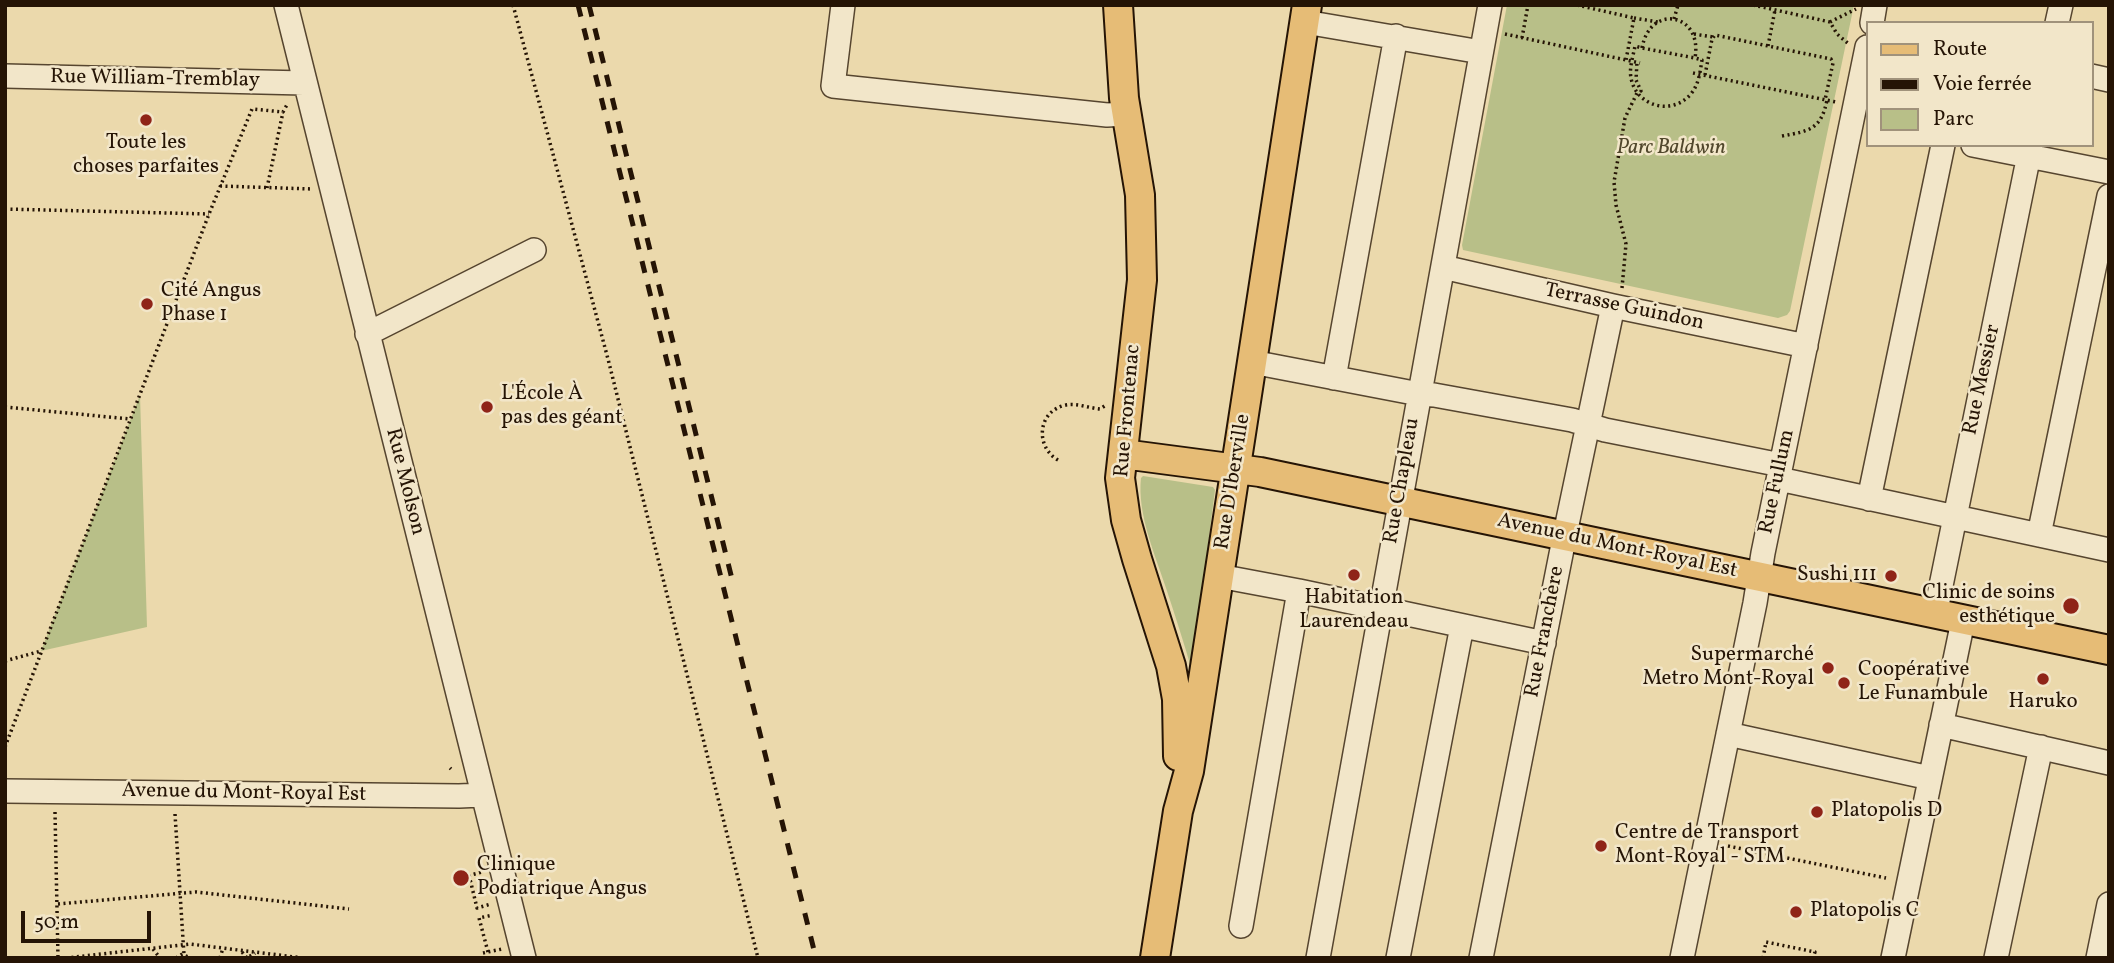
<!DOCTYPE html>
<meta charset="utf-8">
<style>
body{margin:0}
#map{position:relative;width:2114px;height:963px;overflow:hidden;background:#ebd9ac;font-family:Vollkorn,serif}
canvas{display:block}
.frame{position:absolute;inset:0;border:7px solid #251405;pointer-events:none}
.legend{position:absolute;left:1866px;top:21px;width:228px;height:126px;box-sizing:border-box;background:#f2e6c9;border:2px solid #a0927b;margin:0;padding:9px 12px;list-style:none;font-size:21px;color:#251405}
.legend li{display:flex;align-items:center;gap:14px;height:35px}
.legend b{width:35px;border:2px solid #a0927b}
.scale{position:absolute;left:21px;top:911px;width:130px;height:32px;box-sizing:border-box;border:4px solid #251405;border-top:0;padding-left:9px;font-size:21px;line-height:24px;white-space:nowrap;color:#251405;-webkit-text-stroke:5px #f2e6c9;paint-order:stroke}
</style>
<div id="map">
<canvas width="2114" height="963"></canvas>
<div class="frame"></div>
<ul class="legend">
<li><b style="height:9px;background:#e6bc76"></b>Route</li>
<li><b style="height:9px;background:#251405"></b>Voie ferrée</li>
<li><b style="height:19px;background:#b8bf88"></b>Parc</li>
</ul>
<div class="scale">50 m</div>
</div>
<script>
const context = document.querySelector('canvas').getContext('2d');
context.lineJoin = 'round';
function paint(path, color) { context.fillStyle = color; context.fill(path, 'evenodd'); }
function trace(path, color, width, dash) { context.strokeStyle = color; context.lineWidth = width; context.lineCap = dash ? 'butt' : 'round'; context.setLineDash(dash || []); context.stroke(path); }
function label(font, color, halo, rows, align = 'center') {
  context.font = font + ' Vollkorn,serif'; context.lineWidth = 5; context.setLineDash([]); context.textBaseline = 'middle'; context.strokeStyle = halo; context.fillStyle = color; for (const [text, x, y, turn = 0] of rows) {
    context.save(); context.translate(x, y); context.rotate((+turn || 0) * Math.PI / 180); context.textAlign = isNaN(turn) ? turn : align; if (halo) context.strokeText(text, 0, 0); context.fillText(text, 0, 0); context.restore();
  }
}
const green = new Path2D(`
 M1507 5H1854L1790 311 1787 315 1778 318 1463 250 1462 245Z
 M140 395 147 627 41 651Z
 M1143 476 1213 487 1215 490 1192 671C1184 643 1175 615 1166 588 1155 554 1137 514 1141 478Z`);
const path = new Path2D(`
 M513 5 608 359 758 958
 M1577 5 1634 18 1626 60
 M1753 5 1830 22 1837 34 1850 45
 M1634 18 1658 22
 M1674 19 1678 5
 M1830 22 1856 9
 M1505 34 1640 63
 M1694 34 1713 37
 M1522 38 1528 5
 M1768 46 1775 10
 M1642 48C1650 3 1703 13 1695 58L1702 60C1700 72 1699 85 1690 95 1671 116 1636 106 1631 78 1629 68 1633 57 1635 46L1642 48 1695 58
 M1693 73 1836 102
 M1705 75 1712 39 1715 35 1831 59 1833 63 1825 100
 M1782 136C1809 131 1821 130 1827 100
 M220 186 312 189
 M267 188 283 112
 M5 209 209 214
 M1622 288 1626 244 1616 205 1614 182 1625 118 1637 93 1641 91 1636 80 1637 62
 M5 407 130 419
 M1058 460C1035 447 1037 411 1066 405 1077 403 1089 408 1100 409L1106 405
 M5 661 41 651
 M5 747 209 214 252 109 283 112 288 103
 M450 768 451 769
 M55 812 58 958
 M175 814 184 955 190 958
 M1728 846 1886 878
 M469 875 477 908 491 904
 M463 877 482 872
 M58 904 196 892 349 909
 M153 949 160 958
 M242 952 247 958 255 953
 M488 952 479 918 493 915
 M483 953 502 949
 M66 958 190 944 303 958
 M176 958 184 953
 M220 958 223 948
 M1763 958 1766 942 1815 952 1813 958`);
const minor = new Path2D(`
 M286 5 524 958
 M843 5 833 86 1107 115 1126 114
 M1305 22 1481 52
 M1872 23 1875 5
 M2057 23 2061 5
 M5 76 304 83
 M2091 76 2109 80
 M1973 145 2109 172
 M1443 267 1613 306 1806 346
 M367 334 534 250
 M1252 362 1419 394 1434 395 1572 420 1605 430 1781 465
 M1334 378 1396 36
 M1779 479 2109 550
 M1869 499 1943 145
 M2039 535 2109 196
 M1219 576 1299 591 1544 643
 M1935 615 2031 145
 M1941 725 2109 763
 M1728 734 1930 778
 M5 791 459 796 482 795
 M1241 926 1299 591
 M1318 958 1490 5
 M1398 958 1462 626
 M1481 958 1565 534 1613 306
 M1682 958 1755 603 1763 553 1867 47
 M1893 958 1963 621
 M1996 958 2041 747
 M2098 958 2109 904`);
const major = new Path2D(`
 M1118 5 1124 98 1140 195 1142 280 1120 478 1126 520 1137 559 1171 666 1177 699 1178 756
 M1123 454 1260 472 2109 650
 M1155 958 1178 811 1189 771 1307 5`);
const rail = new Path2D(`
 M578 5 816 958
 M589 5 734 587`);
const markers = [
 [146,120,7,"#8f2418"],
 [147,304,7,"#8f2418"],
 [487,407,7,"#8f2418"],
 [1354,575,7,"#8f2418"],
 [1891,576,7,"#8f2418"],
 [2071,606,9,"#8f2418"],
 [1828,668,7,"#8f2418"],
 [2043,679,7,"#8f2418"],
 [1844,683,7,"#8f2418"],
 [1817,812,7,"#8f2418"],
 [1601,846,7,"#8f2418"],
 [461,878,9,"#8f2418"],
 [1796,912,7,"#8f2418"]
];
const streetNames = [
 ["Rue William-Tremblay",155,80,1],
 ["Terrasse Guindon",1624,308,12],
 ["Rue Messier",1983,380,-78],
 ["Rue Frontenac",1129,411,-85],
 ["Rue Chapleau",1403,481,-80],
 ["Rue Molson",404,482,76],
 ["Rue D'Iberville",1234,482,-81],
 ["Rue Fullum",1778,482,-78],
 ["Avenue du Mont-Royal Est",1617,547,12],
 ["Rue Franchère",1546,632,-79],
 ["Avenue du Mont-Royal Est",244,794,1]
];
const poiNames = [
 ["Toute les",146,144,"center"],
 ["choses parfaites",146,168,"center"],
 ["Cité Angus",161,292],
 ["Phase 1",161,316],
 ["L'École À",501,395],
 ["pas des géant",501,419],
 ["Sushi 111",1877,576,"right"],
 ["Clinic de soins",2055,594,"right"],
 ["esthétique",2055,618,"right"],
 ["Habitation",1354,599,"center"],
 ["Laurendeau",1354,623,"center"],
 ["Supermarché",1814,656,"right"],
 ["Metro Mont-Royal",1814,680,"right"],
 ["Coopérative",1858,671],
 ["Le Funambule",1858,695],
 ["Haruko",2043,703,"center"],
 ["Platopolis D",1831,812],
 ["Centre de Transport",1615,834],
 ["Mont-Royal - STM",1615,858],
 ["Clinique",477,866],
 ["Podiatrique Angus",477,890],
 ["Platopolis C",1810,912]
];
const parkNames = [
 ["Parc Baldwin",1671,149]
];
paint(green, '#b8bf88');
trace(minor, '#56452f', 26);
trace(major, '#251405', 32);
trace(path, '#251405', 3.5, [2, 3.5]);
trace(minor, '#f2e6c9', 23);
trace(major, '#e6bc76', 28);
trace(rail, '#251405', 5, [12, 12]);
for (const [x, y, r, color] of markers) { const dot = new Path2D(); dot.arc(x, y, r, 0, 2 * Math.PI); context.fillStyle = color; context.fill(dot); trace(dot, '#f2e6c9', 2.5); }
label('21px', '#251405', '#f2e6c9', streetNames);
label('21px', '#251405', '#f2e6c9', poiNames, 'left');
label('italic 21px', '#51472c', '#f2e6c9', parkNames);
</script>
